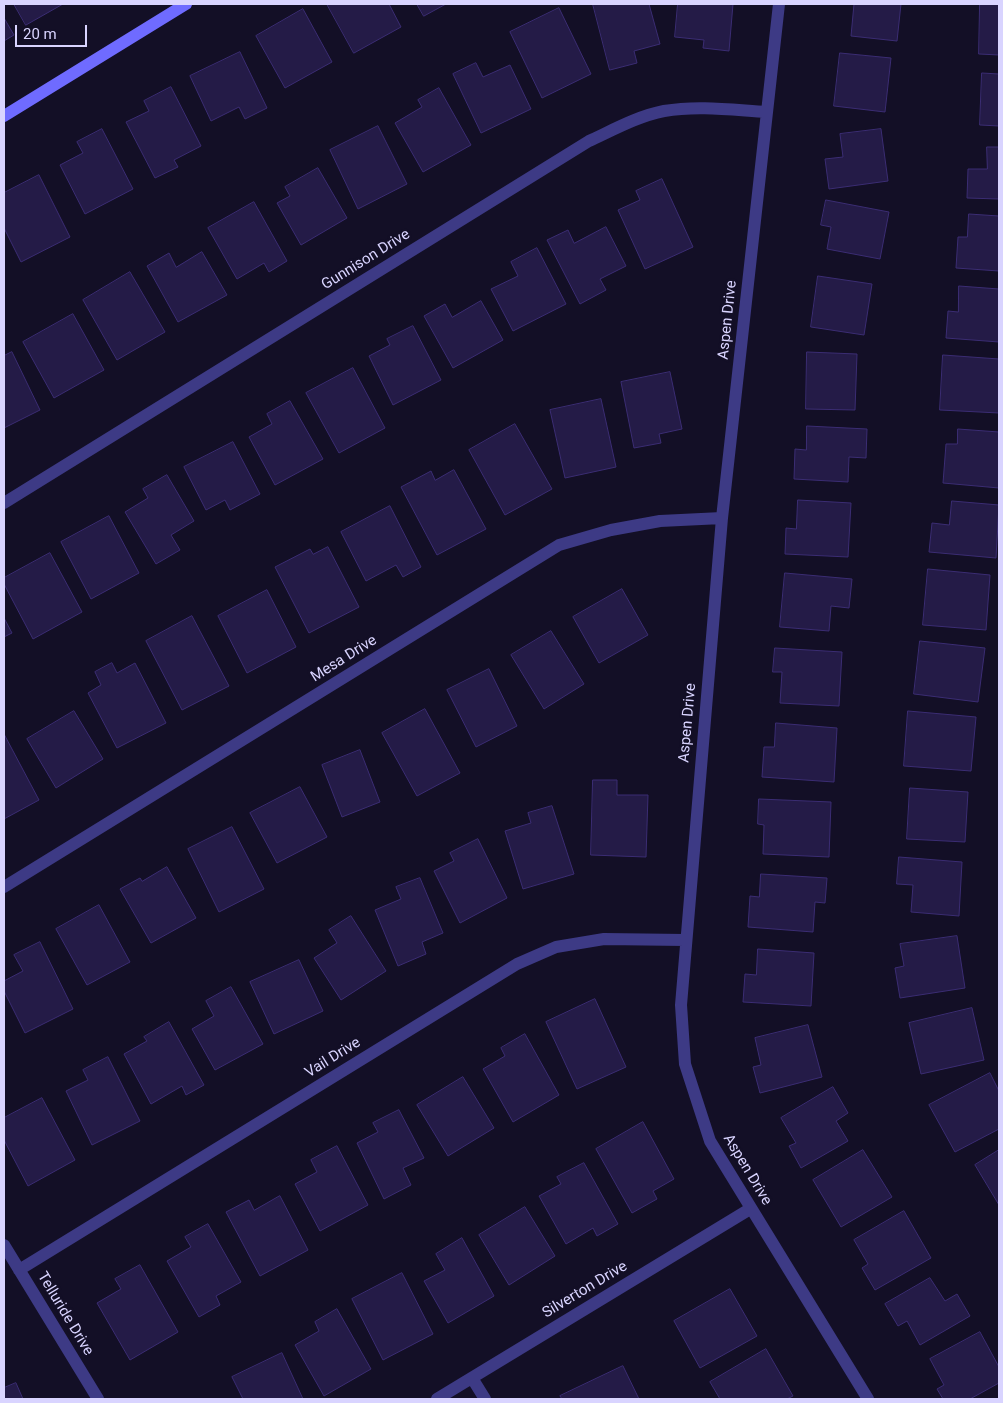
<!DOCTYPE html>
<style>
body{margin:0}
#map{position:relative;width:1003px;height:1403px;overflow:hidden;background:#130f26;font-family:Roboto,sans-serif}
canvas{display:block}
.frame{position:absolute;inset:0;border:5px solid #d9d4ff;pointer-events:none}
.scale{position:absolute;left:15px;top:25px;width:72px;height:22px;box-sizing:border-box;border:2px solid #d9d4ff;border-top:0;padding-left:6px;font-size:15px;line-height:18px;white-space:nowrap;color:#d9d4ff;-webkit-text-stroke:4px #130f26;paint-order:stroke}
</style>
<div id="map">
<canvas width="1003" height="1403"></canvas>
<div class="frame"></div>
<div class="scale">20 m</div>
</div>
<script>
const context = document.querySelector('canvas').getContext('2d');
context.lineJoin = 'round';
function paint(path, color) { context.fillStyle = color; context.fill(path, 'evenodd'); }
function trace(path, color, width, dash) { context.strokeStyle = color; context.lineWidth = width; context.lineCap = dash ? 'butt' : 'round'; context.setLineDash(dash || []); context.stroke(path); }
function label(font, color, halo, rows, align = 'center') {
  context.font = font + ' Roboto,sans-serif'; context.lineWidth = 5; context.setLineDash([]); context.textBaseline = 'middle'; context.strokeStyle = halo; context.fillStyle = color; for (const [text, x, y, turn = 0] of rows) {
    context.save(); context.translate(x, y); context.rotate((+turn || 0) * Math.PI / 180); context.textAlign = isNaN(turn) ? turn : align; if (halo) context.strokeText(text, 0, 0); context.fillText(text, 0, 0); context.restore();
  }
}
const building = new Path2D(`
 M14 4H63L26 25Z
 M327 4H389L401 27 354 53Z
 M417 4H446L424 16Z
 M593 4H649L660 44 634 51 637 63 610 70Z
 M678 4H733L729 51 703 48 704 40 675 37Z
 M851 4H901L897 41 851 36 854 4Z
 M980 4H999V55L979 54Z
 M559 8 591 74 542 98 510 32Z
 M303 9 332 62 285 88 256 36Z
 M4 18 14 35 4 41Z
 M240 52 267 108 245 119 239 107 211 121 190 76Z
 M840 53 891 58 885 112 834 106Z
 M476 63 483 77 510 65 531 109 481 133 453 74Z
 M982 73 999 74V126L980 125Z
 M171 87 201 146 174 160 178 167 155 178 126 122 149 111 144 101Z
 M439 88 471 145 423 172 395 123 422 107 418 100Z
 M378 126 407 184 358 209 330 150Z
 M102 129 133 189 85 214 60 165 83 153 77 142Z
 M881 129 888 181 829 189 825 159 843 157 840 134Z
 M987 147H999V199L967 198 968 169H987Z
 M318 168 347 218 301 245 277 203 290 196 285 187Z
 M39 175 70 237 21 262 4 228V193Z
 M662 179 693 247 645 269 618 210 640 200 636 191Z
 M826 200 889 212 880 259 827 249 831 227 821 225Z
 M254 202 287 261 269 272 264 263 237 279 208 228Z
 M969 214 999 216V271L956 268 958 237H967Z
 M606 227 626 266 600 279 606 290 580 304 547 240 568 230 574 243Z
 M537 248 566 304 513 331 491 289 518 276 511 262Z
 M202 252 227 295 178 322 147 266 169 253 176 267Z
 M130 272 165 332 117 360 83 300Z
 M818 276 872 284 864 335 811 327Z
 M959 286 999 289V342L946 338 948 311 958 312Z
 M481 301 503 340 453 368 424 316 445 304 452 317Z
 M73 314 104 370 54 398 23 342Z
 M413 326 441 380 393 405 369 356 390 345 387 339Z
 M12 352 40 410 4 428V356Z
 M807 352 857 354 855 410 806 409Z
 M943 355 999 359V413L940 410Z
 M353 368 385 428 339 453 306 393Z
 M670 372 682 429 659 434 661 443 634 448 621 382Z
 M601 399 616 467 565 478 550 410Z
 M290 401 323 459 275 485 249 437 272 424 267 414Z
 M515 424 552 489 505 515 469 450Z
 M807 426 867 429 866 458 849 457 848 482 794 479 795 449 806 450Z
 M958 429 999 432V488L943 483 946 444H957Z
 M233 442 260 494 230 510 225 500 206 510 184 467Z
 M454 470 486 529 437 555 401 487 431 471 435 480Z
 M167 475 194 521 171 535 180 550 156 564 125 512 148 498 143 489Z
 M798 500 851 503 848 557 785 554 786 528 796 529Z
 M952 501 999 505 996 558 929 552 932 523 949 525Z
 M390 506 421 567 403 577 396 565 366 581 341 532Z
 M109 516 139 573 91 599 61 542Z
 M328 547 359 607 309 633 275 567 310 549 313 554Z
 M50 553 82 612 33 639 4 584V578Z
 M928 569 990 575 986 630 923 625Z
 M785 573 852 579 849 608 831 606 829 631 780 627Z
 M622 589 648 635 599 663 573 617Z
 M267 590 296 647 247 673 218 616Z
 M192 616 229 686 182 710 146 641Z
 M4 618 12 633 4 637Z
 M551 631 584 684 544 709 511 655Z
 M920 641 985 648 978 702 914 694Z
 M775 648 842 652 839 706 780 703 782 672H773Z
 M112 663 117 673 135 663 166 723 117 748 88 693 101 685 95 672Z
 M489 669 517 726 476 747 447 690Z
 M425 709 460 773 417 796 382 733Z
 M74 711 103 759 56 788 27 739Z
 M908 711 976 717 971 771 904 766Z
 M776 723 837 728 834 782 762 777 764 747H774Z
 M4 734 39 800 4 819Z
 M360 750 380 802 342 817 322 765Z
 M593 780H617V795H648L646 857 591 855Z
 M300 787 327 837 277 863 250 813Z
 M910 788 968 792 965 842 907 839Z
 M759 799 831 802 829 857 763 854 764 825 758 824Z
 M552 806 574 874 523 889 505 831 531 823 528 813Z
 M232 827 264 889 219 912 188 849Z
 M478 839 507 898 460 923 434 871 454 861 450 853Z
 M899 857 962 862 959 916 911 912 913 885 897 884Z
 M167 867 196 918 151 943 120 889 140 878 142 881Z
 M761 874 827 878 825 903 815 902 813 932 748 927 750 896 759 897Z
 M420 878 443 933 422 942 426 954 398 966 375 910 401 899 396 887Z
 M99 905 130 962 87 985 56 929Z
 M351 916 386 971 341 1000 314 958 337 943 329 930Z
 M957 936 965 988 900 998 895 968 904 966 900 944Z
 M40 942 73 1009 25 1033 4 991V981L23 971 14 955Z
 M758 949 814 953 811 1006 743 1002 745 974 756 975Z
 M299 960 323 1011 274 1034 250 982Z
 M231 987 263 1044 215 1070 192 1029 214 1016 206 1001Z
 M595 999 626 1067 577 1089 546 1022Z
 M972 1008 984 1060 921 1074 909 1023Z
 M169 1022 204 1085 186 1095 182 1086 151 1104 124 1054 147 1041 144 1037Z
 M808 1025 822 1077 760 1093 753 1067 761 1065 755 1038Z
 M525 1034 559 1095 513 1122 483 1069 505 1056 501 1048Z
 M108 1057 140 1121 92 1145 66 1091 88 1080 83 1070Z
 M990 1073 999 1091V1129L955 1152 929 1105Z
 M463 1077 494 1128 448 1156 417 1105Z
 M833 1087 848 1113 836 1121 848 1141 801 1168 789 1146 796 1143 781 1118Z
 M42 1098 75 1160 28 1186 4 1140V1118Z
 M399 1110 424 1158 403 1168 411 1185 384 1199 357 1143 378 1132 373 1123Z
 M643 1122 674 1179 653 1191 657 1199 632 1213 596 1149Z
 M337 1146 368 1205 320 1231 295 1184 317 1172 311 1160Z
 M863 1150 892 1197 841 1227 813 1180Z
 M999 1150V1205L975 1165Z
 M584 1163 618 1224 597 1236 593 1228 566 1244 539 1196 561 1184 557 1177Z
 M280 1196 308 1250 260 1276 226 1212 249 1200 254 1210Z
 M525 1207 555 1256 509 1285 479 1235Z
 M904 1211 931 1258 875 1290 862 1268 868 1264 854 1240Z
 M208 1224 241 1282 216 1296 220 1305 199 1317 167 1261 191 1247 185 1237Z
 M462 1238 494 1296 448 1323 424 1281 445 1270 436 1254Z
 M140 1265 178 1332 130 1360 97 1303 121 1289 115 1279Z
 M402 1273 433 1334 383 1360 352 1299Z
 M930 1278 945 1301 957 1294 970 1316 920 1345 907 1321 898 1326 885 1304Z
 M730 1289 757 1336 700 1368 674 1321Z
 M337 1309 371 1369 324 1396 295 1345 319 1331 315 1322Z
 M980 1332 999 1367V1383L970 1399H943L937 1389 944 1385 930 1359Z
 M766 1349 793 1396 787 1399H720L710 1382Z
 M282 1353 303 1399H243L232 1377Z
 M623 1366 639 1399H562L560 1396Z
 M16 1383 23 1399H4V1388Z`);
const street = new Path2D(`
 M779 4 722 518 681 1005 685 1064 710 1141 868 1399
 M4 503 589 141C613 130 638 116 664 111 698 105 733 110 767 112
 M4 887 559 545 611 530 660 521 722 518
 M4 1245 98 1399
 M19 1270 517 964 556 947 604 939 685 940
 M472 1378 485 1399
 M437 1399 750 1209`);
const secondary = new Path2D(`
 M4 116 186 4`);
const streetNames = [
 ["Gunnison Drive",366,260,-32],
 ["Aspen Drive",728,320,-84],
 ["Mesa Drive",344,659,-32],
 ["Aspen Drive",688,723,-85],
 ["Vail Drive",333,1058,-32],
 ["Aspen Drive",747,1170,59],
 ["Silverton Drive",585,1290,-31],
 ["Telluride Drive",65,1314,59]
];
paint(building, '#241b47');
trace(building, '#3b2d73', 1);
trace(street, '#3d3a85', 12);
trace(secondary, '#6f6bff', 12);
label('15px', '#d9d4ff', '#130f26', streetNames);
</script>
